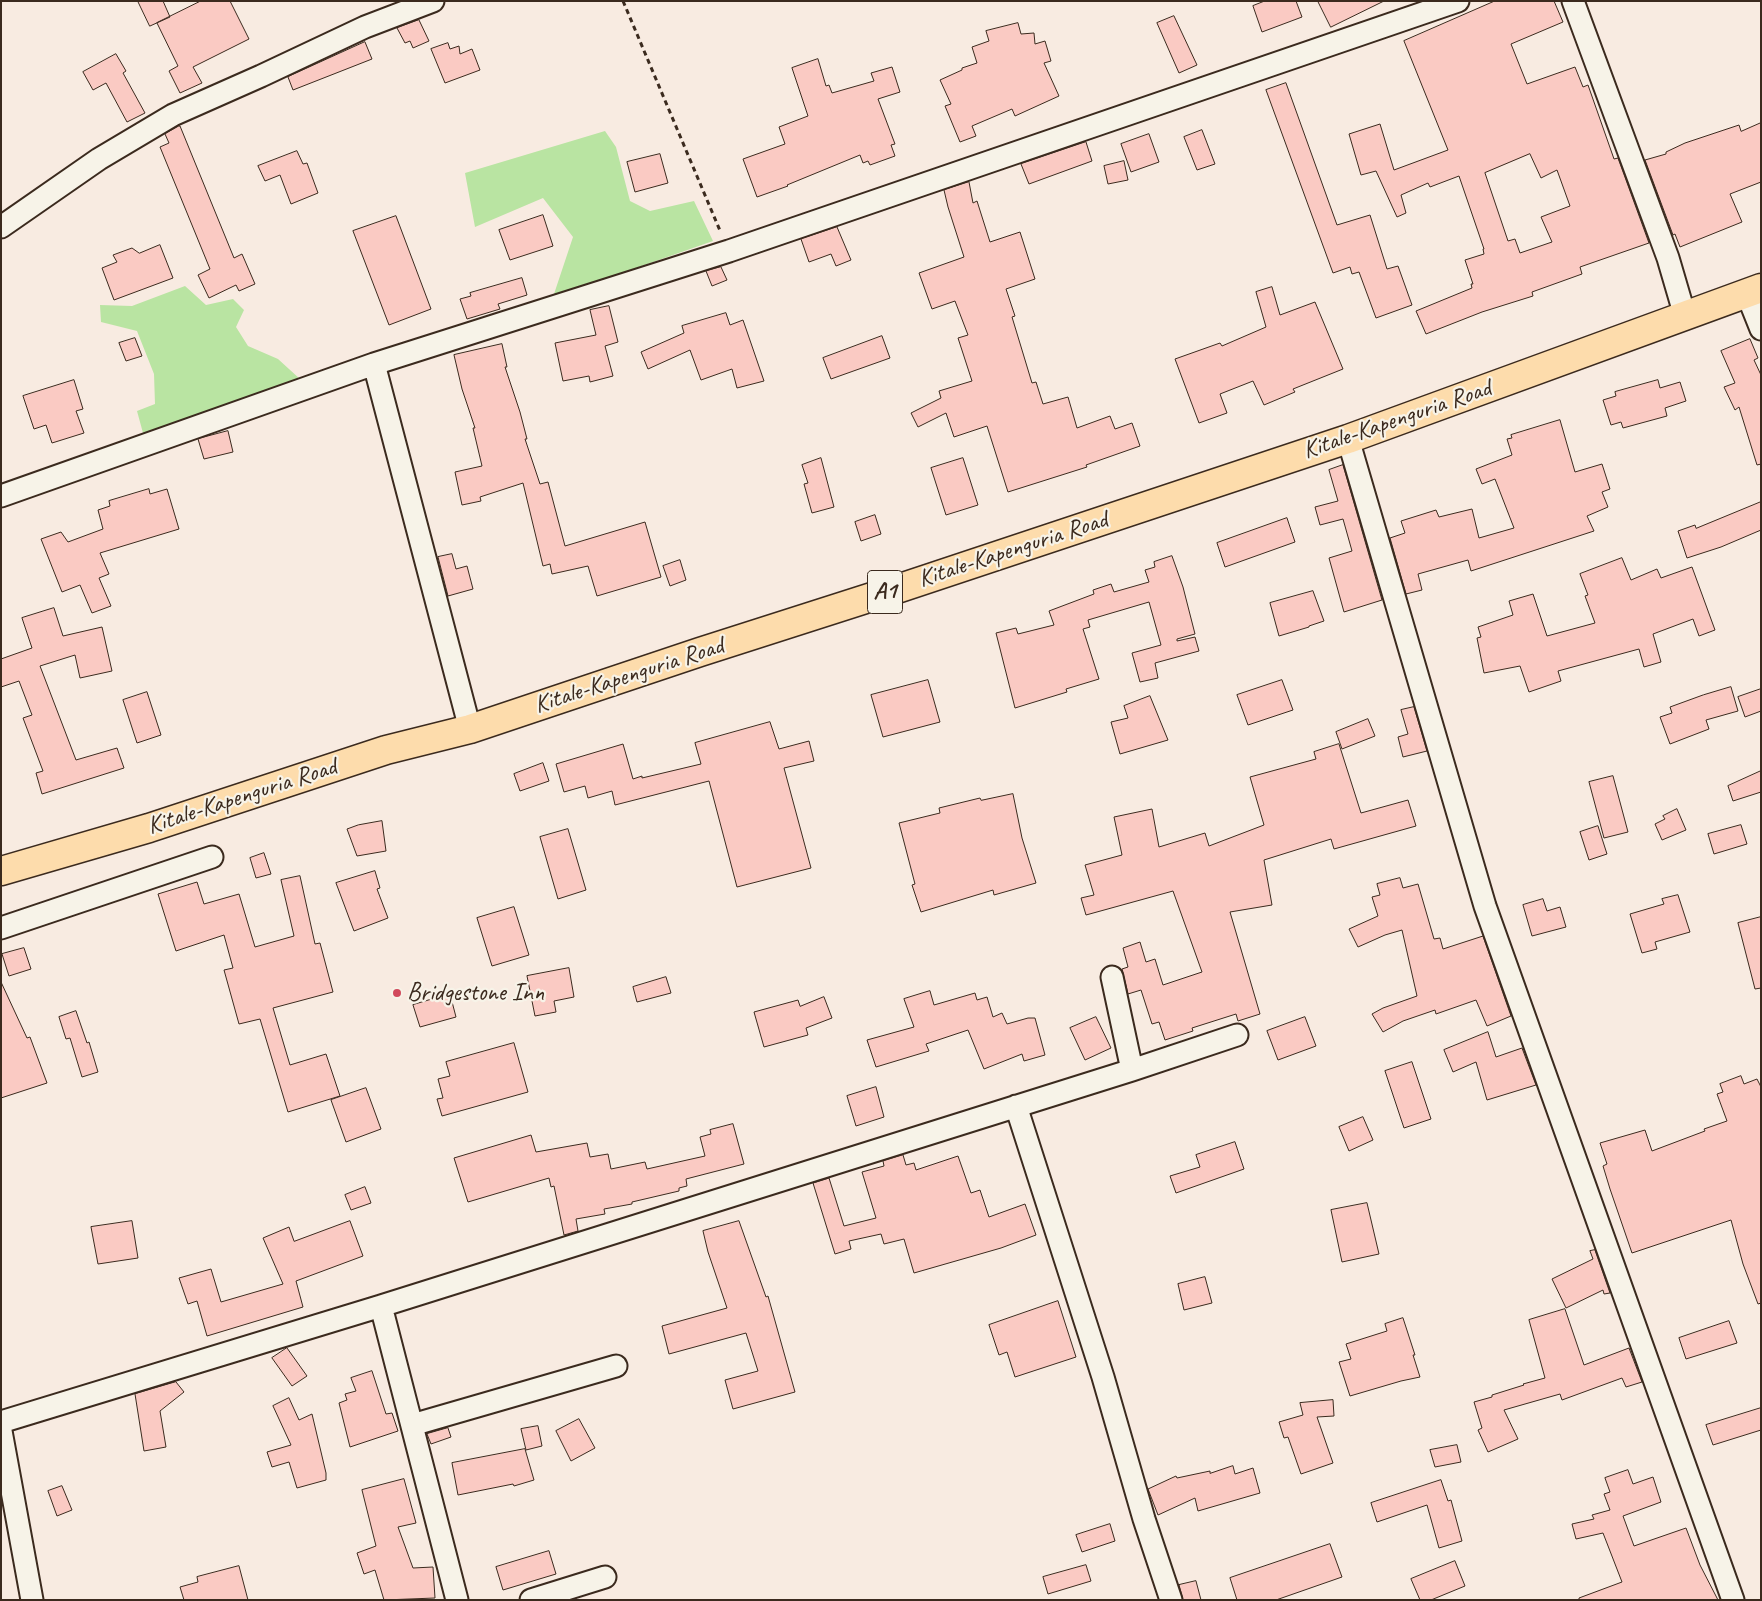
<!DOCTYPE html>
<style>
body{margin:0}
#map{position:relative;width:1762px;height:1601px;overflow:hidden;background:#f8ebe1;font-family:Caveat,sans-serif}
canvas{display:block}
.frame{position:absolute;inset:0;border:2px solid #3b2a1e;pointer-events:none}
</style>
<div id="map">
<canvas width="1762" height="1601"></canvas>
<div class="frame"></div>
</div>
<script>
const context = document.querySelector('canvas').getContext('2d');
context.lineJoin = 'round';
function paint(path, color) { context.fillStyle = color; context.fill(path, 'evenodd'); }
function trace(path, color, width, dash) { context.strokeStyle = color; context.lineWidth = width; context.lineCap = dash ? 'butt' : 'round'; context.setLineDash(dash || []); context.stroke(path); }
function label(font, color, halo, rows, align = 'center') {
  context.font = font + ' Caveat,sans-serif'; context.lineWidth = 4.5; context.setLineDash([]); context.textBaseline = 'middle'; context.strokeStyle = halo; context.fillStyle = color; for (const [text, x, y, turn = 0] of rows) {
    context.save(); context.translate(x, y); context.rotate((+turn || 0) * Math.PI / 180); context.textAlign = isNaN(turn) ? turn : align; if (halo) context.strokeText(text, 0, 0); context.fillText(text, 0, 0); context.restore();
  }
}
const green = new Path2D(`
 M605 131 616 147 630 201 650 211 694 201 713 241 553 297 573 237 543 198 475 227 465 173Z
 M185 286 206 305 233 299 244 310 236 327 248 346 278 359 300 379 223 409 143 433 137 411 155 404 154 374 137 331 101 322 100 305 132 306Z`);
const building = new Path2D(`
 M138 1H163L170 17 150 26Z
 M201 1H230L249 39 193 67 202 83 180 93 169 71 178 66 157 23Z
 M1265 1H1296L1302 17 1262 32 1253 6Z
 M1318 1H1384L1331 27Z
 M1495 1H1554L1563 22 1511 44 1527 84 1575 67 1583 87 1588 85 1614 159 1618 158 1649 243 1580 267 1582 274 1532 292 1533 296 1482 312 1426 334 1416 311 1472 288 1471 284H1473L1465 260 1484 254 1483 249H1484L1459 176 1430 187 1428 183 1401 195 1406 213 1397 217 1376 171 1361 175 1349 134 1380 124 1394 170 1448 150 1404 41ZM1530 154 1541 178 1557 170 1570 206 1541 217 1552 242 1520 253 1515 239 1508 241 1485 173Z
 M1174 16 1197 65 1179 73 1157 23Z
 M419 20 429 41 413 48 410 41 405 43 397 28Z
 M1018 23 1021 34 1034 33 1035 44 1045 41 1051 61 1044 63 1059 96 1015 116 1012 109 972 126 976 136 960 142 945 106 951 104 940 80 962 70V68L977 63 972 47 989 41 986 31Z
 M365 42 372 59 293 90 288 77Z
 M448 43 450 49 459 46 460 54 472 49 480 70 445 83 431 49Z
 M116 54 126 71 123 73 145 113 127 122 106 83 93 90 83 72Z
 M818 59 826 86 829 85 832 93 874 81 871 73 892 67 900 92 878 99 895 144 891 145 895 156 870 165 868 161 863 163 860 155 787 185 788 186 757 197 743 159 785 144 779 127 808 116 792 68Z
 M1286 83 1337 225 1370 215 1387 269 1398 266 1412 305 1376 318 1359 272 1352 274 1350 267 1333 273 1266 90Z
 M1761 123V182L1730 194 1742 222 1680 247 1675 234 1673 235 1645 160 1666 154V152L1685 143 1739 125 1741 131Z
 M179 126H180L234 258 242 254 255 284 239 291 236 285 209 298 198 275 210 269 160 147 169 143 165 134Z
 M1202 130 1215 164 1197 170 1184 137Z
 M1149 134 1159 162 1131 172 1121 144Z
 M1086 142 1092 161 1029 184 1021 164Z
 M297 151 303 164 307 163 318 193 291 204 280 175 265 181 258 166Z
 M660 154 668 183 635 192 627 162Z
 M1124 161 1128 180 1108 184 1104 166Z
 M969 182 973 203 977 201 990 242 1020 232 1035 279 1006 289 1015 316 1012 317 1032 383 1036 382 1043 404 1068 397 1077 428 1110 416 1115 429 1132 423 1140 446 1086 465 1087 467 1008 492 987 426 954 437 946 413 918 427 911 413 941 398 939 391 972 381 958 338 968 335 955 301 932 309 919 273 964 257 948 207 944 190Z
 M543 215 553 246 510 260 499 230Z
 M396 216 431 309 389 325 353 231Z
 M837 227 851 260 836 266 831 254 809 262 801 239Z
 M160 245 173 278 114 300 102 268 117 262 113 255 132 248 139 253Z
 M721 267 727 280 712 286 706 271Z
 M522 278 527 295 498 304 500 309 467 319 460 299 471 296 470 293Z
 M1272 287 1280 315 1315 302 1343 369 1293 389 1295 392 1264 405 1253 381 1220 394 1227 413 1199 423 1175 359 1220 343 1222 346 1266 327 1256 292Z
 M609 306 618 342 605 346 613 376 590 382 589 376 563 381 555 343 596 335 590 310Z
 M726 313 730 325 743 320 764 381 737 388 732 369 701 380 690 350 648 369 641 352 684 333 682 326Z
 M882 336 890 358 831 379 823 358Z
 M135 338 142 356 126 361 119 343Z
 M1750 339 1758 358 1754 360 1761 375V464L1757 465 1739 407 1735 410 1724 387 1735 383 1721 351Z
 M502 344 507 367H505L520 412 527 439H525L540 484 548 482 565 546 645 522 661 577 597 596 588 566 552 574 550 564 543 566 523 483 480 497 481 501 462 505 455 472 482 466 473 428H475L462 389 454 355Z
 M74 380 83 409 76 411 84 433 52 443 46 425 34 429 23 396Z
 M1658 380 1660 388 1680 382 1686 401 1665 408 1667 416 1623 428 1621 422 1611 425 1603 400 1616 396 1615 392Z
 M1560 420 1575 472 1602 464 1610 489 1602 492 1608 507 1587 516 1594 531 1471 571 1468 560 1418 574 1422 590 1406 594 1390 538 1405 533 1401 521 1436 510 1439 517 1472 509 1479 538 1514 528 1495 479 1482 484 1476 469 1512 455 1507 439 1512 438 1511 435Z
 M228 431 233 452 204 459 198 439Z
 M821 458 834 507 812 513 804 484 808 483 802 465Z
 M963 458 978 505 946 515 931 468Z
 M1343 465 1382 600 1344 612 1329 558 1352 551 1343 519 1320 525 1315 507 1338 501 1329 470Z
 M149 489 150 494 167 489 179 529 100 553 109 574 99 578 111 606 92 613 80 585 62 592 41 539 61 532 68 542 103 529 98 510 110 506 109 501Z
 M1761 502V530L1721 547 1687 558 1678 531 1695 525 1696 528Z
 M875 515 881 534 861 541 855 522Z
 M1287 518 1295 542 1225 567 1217 543Z
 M452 554 456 569 467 566 473 589 448 596 438 557Z
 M1172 556 1183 587 1195 634 1177 639V641L1195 637 1199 651 1155 663 1158 678 1140 682 1132 653 1161 645 1149 602 1088 620 1090 627 1083 629 1099 679 1066 689 1067 692 1015 708 996 633 1016 628 1018 634 1054 625 1049 611 1094 594 1093 590 1111 584 1114 592 1149 582 1145 570 1155 567 1154 562Z
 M1622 558 1631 580 1657 569 1661 578 1692 567 1715 630 1699 636 1693 619 1653 634 1661 662 1644 667 1639 649 1558 671 1561 681 1529 692 1520 666 1484 673 1477 638 1481 637 1478 627 1513 615 1509 601 1533 594 1547 636 1595 623 1585 596 1588 595 1580 574Z
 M680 560 686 580 670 586 663 566Z
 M1313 591 1324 621 1309 626V627L1279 636 1270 603Z
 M54 608 63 636 102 627 112 671 80 678 75 655 40 666 76 760 117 748 124 768 42 794 36 773 43 771 23 718 32 715 19 681 1 687V659L32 648 22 618Z
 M928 680 940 722 883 737 871 695Z
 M1282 680 1293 710 1248 725 1237 695Z
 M1731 687 1738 711 1706 720 1709 729 1670 744 1660 717 1672 713 1670 707 1703 695Z
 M1761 689V711L1745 717 1738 697Z
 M147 692 161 735 137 743 123 700Z
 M1150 696 1168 740 1120 754 1111 722 1128 718 1124 706Z
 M1414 707 1427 751 1403 757 1398 737 1408 734 1401 710Z
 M1368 719 1375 736 1342 749 1336 732Z
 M770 722 779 749 809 741 814 761 784 768 811 868 737 887 709 781 615 805 612 791 588 798 585 786 564 792 556 764 623 744 633 779 642 776V778L701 764 695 743Z
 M1339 744 1361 813 1408 800 1416 826 1334 849 1331 839 1264 860 1272 905 1230 912 1260 1014 1238 1021 1236 1014 1192 1028 1193 1031 1165 1040 1159 1022 1152 1024 1141 990 1128 994 1122 969 1128 967 1123 948 1140 942 1146 962 1155 959 1163 985 1202 972 1173 891 1086 915 1081 898 1094 895 1085 865 1122 855 1114 817 1152 809 1159 847 1205 833 1209 846 1264 825 1250 777 1316 759 1314 752Z
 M543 763 549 781 520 791 514 774Z
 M1761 771V792L1733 801 1728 786Z
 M1613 776 1628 832 1604 838 1589 782Z
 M1013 794 1022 838 1036 883 994 895 993 890 921 912 912 885 915 884 899 823 940 813 939 808 980 798 981 800Z
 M1677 809 1686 830 1662 840 1655 824 1665 819 1663 816Z
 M382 821 386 851 357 856 347 829 358 825Z
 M1741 825 1747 844 1714 854 1708 834Z
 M1598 826 1607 854 1589 860 1580 832Z
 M568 829 586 890 558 899 540 837Z
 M264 853 271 874 256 878 250 858Z
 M375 871 380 888 377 889 388 918 354 931 336 883Z
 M300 876 315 944 320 943 333 992 273 1008 290 1065 326 1054 340 1096 288 1112 260 1019 239 1024 224 970 233 968 224 935 176 951 158 894 197 882 204 904 239 894 255 947 294 936 281 880Z
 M1400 878 1403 888 1418 884 1434 939 1440 938 1443 949 1483 936 1511 1016 1487 1026 1476 1000 1436 1014 1435 1010 1403 1021 1383 1032 1372 1014 1383 1008 1417 996 1402 930 1385 935 1358 947 1349 929 1378 916 1372 897 1380 895 1377 884Z
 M1678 895 1690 932 1655 942 1657 949 1642 953 1630 914 1664 904 1662 899Z
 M1543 899 1547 911 1560 907 1566 927 1532 936 1523 905Z
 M514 907 529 955 492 966 477 918Z
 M1761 917V988L1755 989 1738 923Z
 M24 948 31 969 9 976 2 954Z
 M569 968 574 997 554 1001 556 1012 535 1016 527 976Z
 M666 977 671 993 637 1002 633 987Z
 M1 982 27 1038 30 1037 47 1083 1 1098Z
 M930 991 934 1005 975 993 977 1000 987 997 993 1017 1002 1013 1007 1024 1028 1018H1035L1045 1055 1024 1061 1022 1054 984 1069 968 1030 926 1044 929 1051 876 1067 867 1040 914 1027 904 999Z
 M450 994 456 1017 420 1027 413 1005Z
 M824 997 832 1018 806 1028 808 1035 764 1047 754 1012 798 1000 800 1006Z
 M76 1011 87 1043 89 1042 98 1072 82 1077 70 1038 66 1039 59 1017Z
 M1096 1017 1111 1048 1085 1060 1070 1028Z
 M1305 1017 1316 1046 1278 1060 1267 1031Z
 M1488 1032 1496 1057 1522 1048 1536 1085 1487 1100 1476 1062 1453 1072 1444 1050Z
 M514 1043 528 1092 442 1116 437 1099 443 1098 438 1079 450 1076 446 1062Z
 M1412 1062 1431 1119 1404 1128 1385 1071Z
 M1741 1076 1744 1084 1757 1079 1761 1087V1303L1758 1304 1743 1264 1731 1220 1632 1253 1610 1189 1603 1166 1607 1164 1600 1143 1645 1130 1652 1151 1705 1131 1704 1129 1727 1121 1717 1094 1723 1092 1720 1084Z
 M876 1087 884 1117 856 1126 847 1096Z
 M366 1088 381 1129 346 1142 331 1100Z
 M1363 1117 1373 1140 1349 1151 1339 1127Z
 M733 1124 744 1164 686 1179 687 1186 679 1188V1191L632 1202V1204L604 1209 605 1214 576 1219 578 1231 564 1235 554 1186 551 1187 549 1178 468 1202 454 1158 531 1135 536 1152 587 1143 590 1157 608 1154 611 1169 645 1162 647 1169 705 1156 700 1137 711 1134 710 1130Z
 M1235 1142 1244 1169 1176 1193 1170 1176 1200 1167 1196 1155Z
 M903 1155 906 1165 914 1163 916 1170 958 1156 971 1193 980 1190 989 1217 1025 1204 1036 1235 1001 1248 914 1273 904 1239 884 1244 881 1234 849 1241 851 1249 835 1254 813 1183 829 1178 844 1226 876 1218 862 1172 884 1166 883 1161Z
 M365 1187 371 1203 351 1210 345 1195Z
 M1367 1203 1379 1254 1342 1262 1331 1210Z
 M132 1221 138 1258 98 1264 91 1227Z
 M350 1221 363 1256 296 1281 303 1307 207 1336 197 1301 188 1304 179 1278 211 1269 221 1302 283 1284 263 1238 289 1227 294 1241Z
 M739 1221 766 1297 768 1296 795 1392 733 1409 725 1380 758 1371 746 1333 669 1354 662 1326 727 1308 708 1252 703 1231Z
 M1595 1250 1610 1293 1604 1294 1603 1290 1566 1308 1552 1279 1593 1259 1590 1251Z
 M1205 1277 1212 1303 1184 1310 1178 1284Z
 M1058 1301 1076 1357 1015 1377 1007 1352 999 1355 989 1325Z
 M1565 1309 1584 1365 1629 1348 1642 1382 1626 1387 1622 1378 1562 1400 1560 1394 1504 1410 1518 1439 1488 1452 1478 1430 1482 1428 1474 1402 1492 1397V1395L1524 1385 1523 1384 1545 1378 1529 1320Z
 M1403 1318 1415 1355H1413L1420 1377 1401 1381 1350 1396 1339 1362 1351 1359 1346 1344 1387 1331 1385 1324Z
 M1729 1321 1737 1343 1686 1359 1679 1338Z
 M287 1348 307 1376 292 1386 272 1358Z
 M372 1371 386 1414 392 1413 398 1431 350 1447 339 1403 347 1400 345 1394 356 1391 351 1378Z
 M176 1382 184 1392 160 1411 166 1447 144 1451 135 1394Z
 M289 1398 299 1420 312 1414 326 1473V1480L297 1488 289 1462 272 1467 267 1452 291 1445 273 1406Z
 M1333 1400 1334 1416 1317 1417 1333 1463 1301 1474 1288 1437 1284 1438 1279 1422 1303 1415 1300 1403Z
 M1761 1408V1430L1713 1445 1706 1425Z
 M579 1419 595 1448 571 1461 556 1431Z
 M538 1426 542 1446 526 1450 521 1429Z
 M448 1428 451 1437 431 1444 427 1434Z
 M1457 1445 1461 1462 1435 1467 1430 1450Z
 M525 1449 534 1480 514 1486 513 1484 458 1495 452 1463Z
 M1233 1466 1235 1474 1253 1468 1260 1493 1198 1511 1195 1498 1158 1515 1148 1489 1176 1476 1177 1478 1210 1471V1473Z
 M1628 1470 1633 1484 1653 1477 1661 1502 1623 1516 1634 1546 1686 1528 1700 1565 1718 1600H1579V1598L1622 1582 1603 1533 1576 1539 1572 1524 1594 1519 1592 1515 1610 1510 1604 1494 1610 1492 1605 1478Z
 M404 1479 416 1523 398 1527 413 1568 433 1567 435 1598 384 1600 375 1570 364 1574 357 1553 376 1546 362 1490Z
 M1441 1480 1448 1501 1451 1500 1462 1541 1439 1548 1427 1505 1377 1522 1371 1503Z
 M62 1486 72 1510 57 1516 48 1491Z
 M1110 1524 1115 1541 1082 1552 1076 1535Z
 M1330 1544 1342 1577 1276 1600H1237L1230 1578Z
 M549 1551 556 1574 503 1590 496 1567Z
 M1455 1561 1465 1586 1431 1600H1420L1411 1579Z
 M1086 1565 1091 1581 1048 1594 1043 1577Z
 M239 1566 248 1600H184L180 1587 198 1582 197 1577Z
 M1196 1581 1201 1600H1183L1179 1585Z`);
const path = new Path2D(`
 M623 1 721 233`);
const minor = new Path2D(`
 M1573 1 1668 258 1685 316
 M1 227 99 159 173 115 261 76 365 27 433 1
 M1747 294 1761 329
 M1348 439 1485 906 1733 1600
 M1 496 374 364
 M470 729 374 364 729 251 1458 1
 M1 928 212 857
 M1112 977 1132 1070
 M1016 1106 1103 1377 1144 1519 1171 1600
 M1 1422 381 1306
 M412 1425 616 1366
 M1 1431 32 1600
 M457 1600 381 1306 1132 1070 1237 1035
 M531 1600 605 1577`);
const trunk = new Path2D(`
 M1 871 149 828 386 750 470 729 700 652 900 588 1348 439 1761 288`);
const markers = [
 [397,993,5,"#d1495b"]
];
const shields = [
 [885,592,35]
];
const shieldNames = [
 ["A1",885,592]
];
const streetNames = [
 ["Kitale-Kapenguria Road",1397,420,-19],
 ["Kitale-Kapenguria Road",1013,550,-18],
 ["Kitale-Kapenguria Road",629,676,-18],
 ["Kitale-Kapenguria Road",242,797,-18]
];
const poiNames = [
 ["Bridgestone Inn",407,993]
];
paint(green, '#b9e4a2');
paint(building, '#facac3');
trace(building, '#3b2a1e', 1);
trace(minor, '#3b2a1e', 25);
trace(trunk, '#3b2a1e', 31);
trace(path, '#3b2a1e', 3, [5, 4]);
trace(minor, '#f7f3e8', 21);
trace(trunk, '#fddcac', 28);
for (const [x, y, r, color] of markers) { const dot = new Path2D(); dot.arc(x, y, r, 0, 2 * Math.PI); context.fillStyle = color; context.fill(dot); trace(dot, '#f7f3e8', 2); }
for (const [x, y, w] of shields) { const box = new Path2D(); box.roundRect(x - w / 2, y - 21.5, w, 43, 4); context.fillStyle = '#f7f3e8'; context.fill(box); trace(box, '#3b2a1e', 1); }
label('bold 24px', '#3b2a1e', null, shieldNames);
label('25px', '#3b2a1e', '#f7f3e8', streetNames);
label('25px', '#3b2a1e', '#f7f3e8', poiNames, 'left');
</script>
